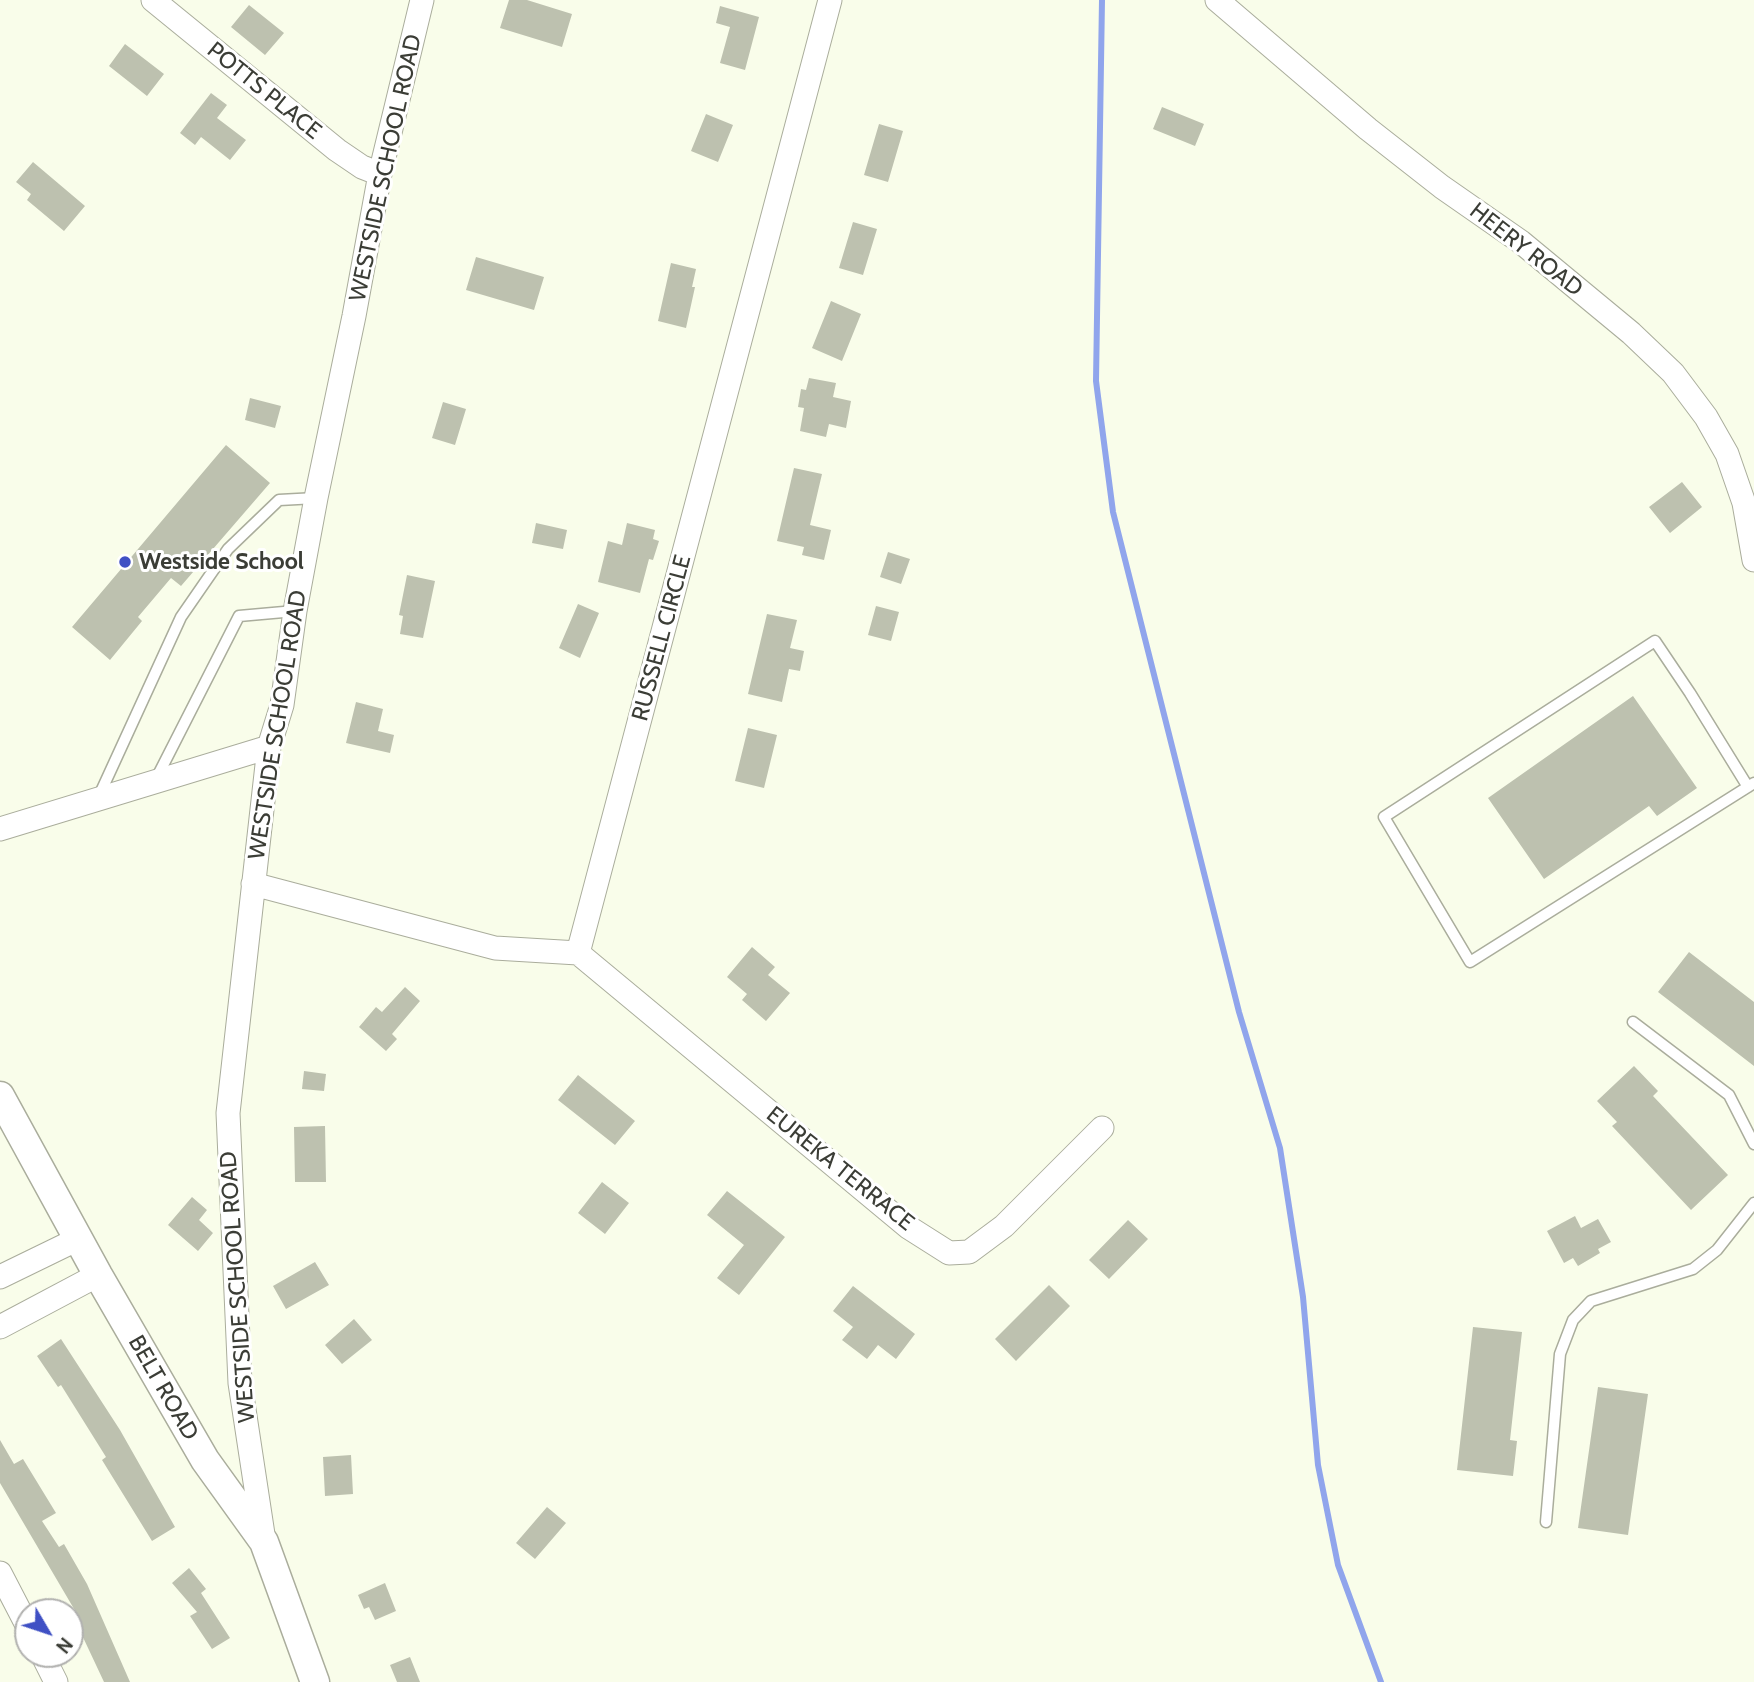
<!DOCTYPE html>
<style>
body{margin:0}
#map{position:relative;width:1754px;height:1682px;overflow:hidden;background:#f9fdea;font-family:Cabin,sans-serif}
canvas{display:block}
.north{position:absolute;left:14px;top:1598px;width:70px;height:70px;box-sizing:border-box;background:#fff;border:2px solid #b1b1af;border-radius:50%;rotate:129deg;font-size:19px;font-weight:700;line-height:28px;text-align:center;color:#3b3d36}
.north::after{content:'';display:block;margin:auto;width:24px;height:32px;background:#3f50c4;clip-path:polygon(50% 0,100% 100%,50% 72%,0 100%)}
</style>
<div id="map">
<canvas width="1754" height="1682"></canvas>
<div class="north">N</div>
</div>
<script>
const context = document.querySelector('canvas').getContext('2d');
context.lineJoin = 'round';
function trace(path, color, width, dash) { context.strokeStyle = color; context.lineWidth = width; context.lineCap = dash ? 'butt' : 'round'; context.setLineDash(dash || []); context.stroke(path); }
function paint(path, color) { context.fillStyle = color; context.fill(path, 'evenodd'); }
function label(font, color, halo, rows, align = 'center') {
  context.font = font + ' Cabin,sans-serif'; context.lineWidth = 6; context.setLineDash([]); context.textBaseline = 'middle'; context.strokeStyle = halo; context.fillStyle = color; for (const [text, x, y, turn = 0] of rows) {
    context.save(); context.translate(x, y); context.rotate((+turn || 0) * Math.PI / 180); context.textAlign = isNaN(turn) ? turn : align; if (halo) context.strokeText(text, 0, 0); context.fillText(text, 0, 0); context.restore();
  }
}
const stream = new Path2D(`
 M1102 0 1096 381 1113 512 1239 1012 1280 1148 1303 1297 1318 1465 1338 1565 1381 1682`);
const building = new Path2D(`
 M509 0H527L572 14 562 47 500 28Z
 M249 5 284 33 265 55 231 27Z
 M720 6 759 17 745 70 720 63 730 27 716 23Z
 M125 44 164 74 147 96 109 66Z
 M211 93 227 105 217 118 246 140 230 160 201 137 195 145 180 133Z
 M1162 107 1204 124 1195 146 1153 129Z
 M706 114 733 125 718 162 691 151Z
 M879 124 903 131 888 182 864 175Z
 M33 162 85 206 64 231 27 200 31 194 16 182Z
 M853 222 877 229 863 275 839 268Z
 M476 257 544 277 534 310 466 290Z
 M671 263 696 269 692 287H695L686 328 658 321Z
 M831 301 861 314 842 361 812 348Z
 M809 378 836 383 833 397 851 401 846 428 829 424 826 437 800 431 804 408 798 407 801 389 806 390Z
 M250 398 281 406 275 428 245 420Z
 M443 402 466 409 455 445 432 438Z
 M226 445 270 483 181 586 171 578 138 617 142 621 110 660 72 627Z
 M794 468 822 474 810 525 831 530 824 560 802 555 804 547 777 541Z
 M1682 482 1702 507 1670 533 1649 507Z
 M536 523 567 530 563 549 532 543Z
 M627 523 655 530 653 539 659 541 653 560 649 559 640 593 598 582 608 541 622 545Z
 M888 552 910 559 901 584 880 577Z
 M407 575 435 581 423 638 400 634 403 616 399 615Z
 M578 604 599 613 580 658 559 648Z
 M876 606 899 612 891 641 868 635Z
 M767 614 797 620 790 648 804 651 800 671 789 669 782 702 748 694Z
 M1633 696 1697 788 1657 816 1649 806 1544 879 1488 798Z
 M356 702 383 709 378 731 394 735 390 753 346 743Z
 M748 728 777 735 764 788 735 781Z
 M752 947 775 967 768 975 790 993 766 1021 742 1000 747 994 727 977Z
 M1689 952 1754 1002V1066L1658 992Z
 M405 987 420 1001 392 1034 397 1039 386 1051 359 1027 376 1007 382 1012Z
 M1634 1066 1658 1091 1653 1096 1728 1175 1691 1210 1612 1126 1617 1122 1597 1101Z
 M304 1071 326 1074 324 1091 302 1089Z
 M578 1075 635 1121 615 1145 558 1100Z
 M325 1126 326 1182H295L294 1127Z
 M602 1182 629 1203 605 1234 578 1213Z
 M727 1191 785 1237 739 1295 717 1278 744 1245 707 1215Z
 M192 1197 207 1210 199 1220 213 1233 198 1251 168 1225Z
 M1575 1216 1581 1228 1598 1219 1611 1242 1598 1249 1600 1253 1578 1266 1573 1258 1564 1263 1547 1231Z
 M1128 1220 1148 1239 1109 1279 1089 1260Z
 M315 1262 329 1285 286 1309 273 1286Z
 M1049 1285 1070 1306 1016 1361 995 1339Z
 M853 1286 915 1334 896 1359 878 1345 867 1359 842 1340 853 1327 833 1311Z
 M354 1319 372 1340 342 1364 325 1345Z
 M1473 1327 1522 1332 1510 1440 1517 1441 1513 1476 1457 1470Z
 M61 1339 120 1430 175 1527 152 1541 102 1460 106 1457 61 1385 58 1387 37 1356Z
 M1598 1387 1648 1394 1628 1535 1578 1528Z
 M0 1440 14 1464 23 1459 56 1513 42 1521 59 1547 64 1544 87 1584 130 1682H104L73 1616 77 1614 0 1483Z
 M351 1455 353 1494 325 1496 323 1457Z
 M547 1507 566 1523 535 1559 516 1543Z
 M189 1568 206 1589 201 1593 230 1638 212 1649 190 1616 197 1612 172 1583Z
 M385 1583 396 1611 375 1620 369 1607 364 1609 358 1595Z
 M410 1657 420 1682H397L390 1665Z`);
const service = new Path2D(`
 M155 781 239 616 295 611
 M1748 787 1690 693 1655 641 1384 817 1470 962 1754 783
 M98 798 181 617 228 549 279 500 316 498
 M1633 1022 1729 1095 1754 1144
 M1546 1522 1560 1354 1573 1320 1591 1301 1693 1269 1717 1250 1754 1203`);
const minor = new Path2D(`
 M153 0 337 150 362 167 380 174
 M1217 0 1368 129 1442 187 1521 242 1631 333 1673 373 1706 417 1727 454 1744 503 1754 560
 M0 829 269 747
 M253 884 495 948 578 953
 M578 953 830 0
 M578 953 908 1227 949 1253 969 1252 1004 1226 1102 1128
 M0 1277 78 1239
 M0 1327 98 1275
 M264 1541 240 1383 228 1113 269 747 282 705 295 611 316 498 354 316 380 174 422 0
 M0 1573 28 1627
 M42 1654 56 1682`);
const tertiary = new Path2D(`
 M0 1096 98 1275 205 1460 264 1542 315 1682`);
const markers = [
 [125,562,7,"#3f50c4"]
];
const streetNames = [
 ["POTTS PLACE",264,91,39],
 ["WESTSIDE SCHOOL ROAD",386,168,-78],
 ["HEERY ROAD",1526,250,38],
 ["RUSSELL CIRCLE",662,638,-75],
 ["WESTSIDE SCHOOL ROAD",278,725,-81],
 ["EUREKA TERRACE",840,1169,39],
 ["WESTSIDE SCHOOL ROAD",238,1287,-94],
 ["BELT ROAD",163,1388,60]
];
const poiNames = [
 ["Westside School",139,562]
];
trace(stream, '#90a5ec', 6);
paint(building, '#bdc1af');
trace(service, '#aaad9c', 13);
trace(minor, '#aaad9c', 25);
trace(tertiary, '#aaad9c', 31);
trace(service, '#fff', 10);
trace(minor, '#fff', 23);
trace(tertiary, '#fff', 28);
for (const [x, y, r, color] of markers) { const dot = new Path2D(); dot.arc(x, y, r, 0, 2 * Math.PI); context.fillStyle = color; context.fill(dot); trace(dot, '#fff', 2.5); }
label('23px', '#3b3d36', '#fff', streetNames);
label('bold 23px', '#3b3d36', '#fff', poiNames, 'left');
</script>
